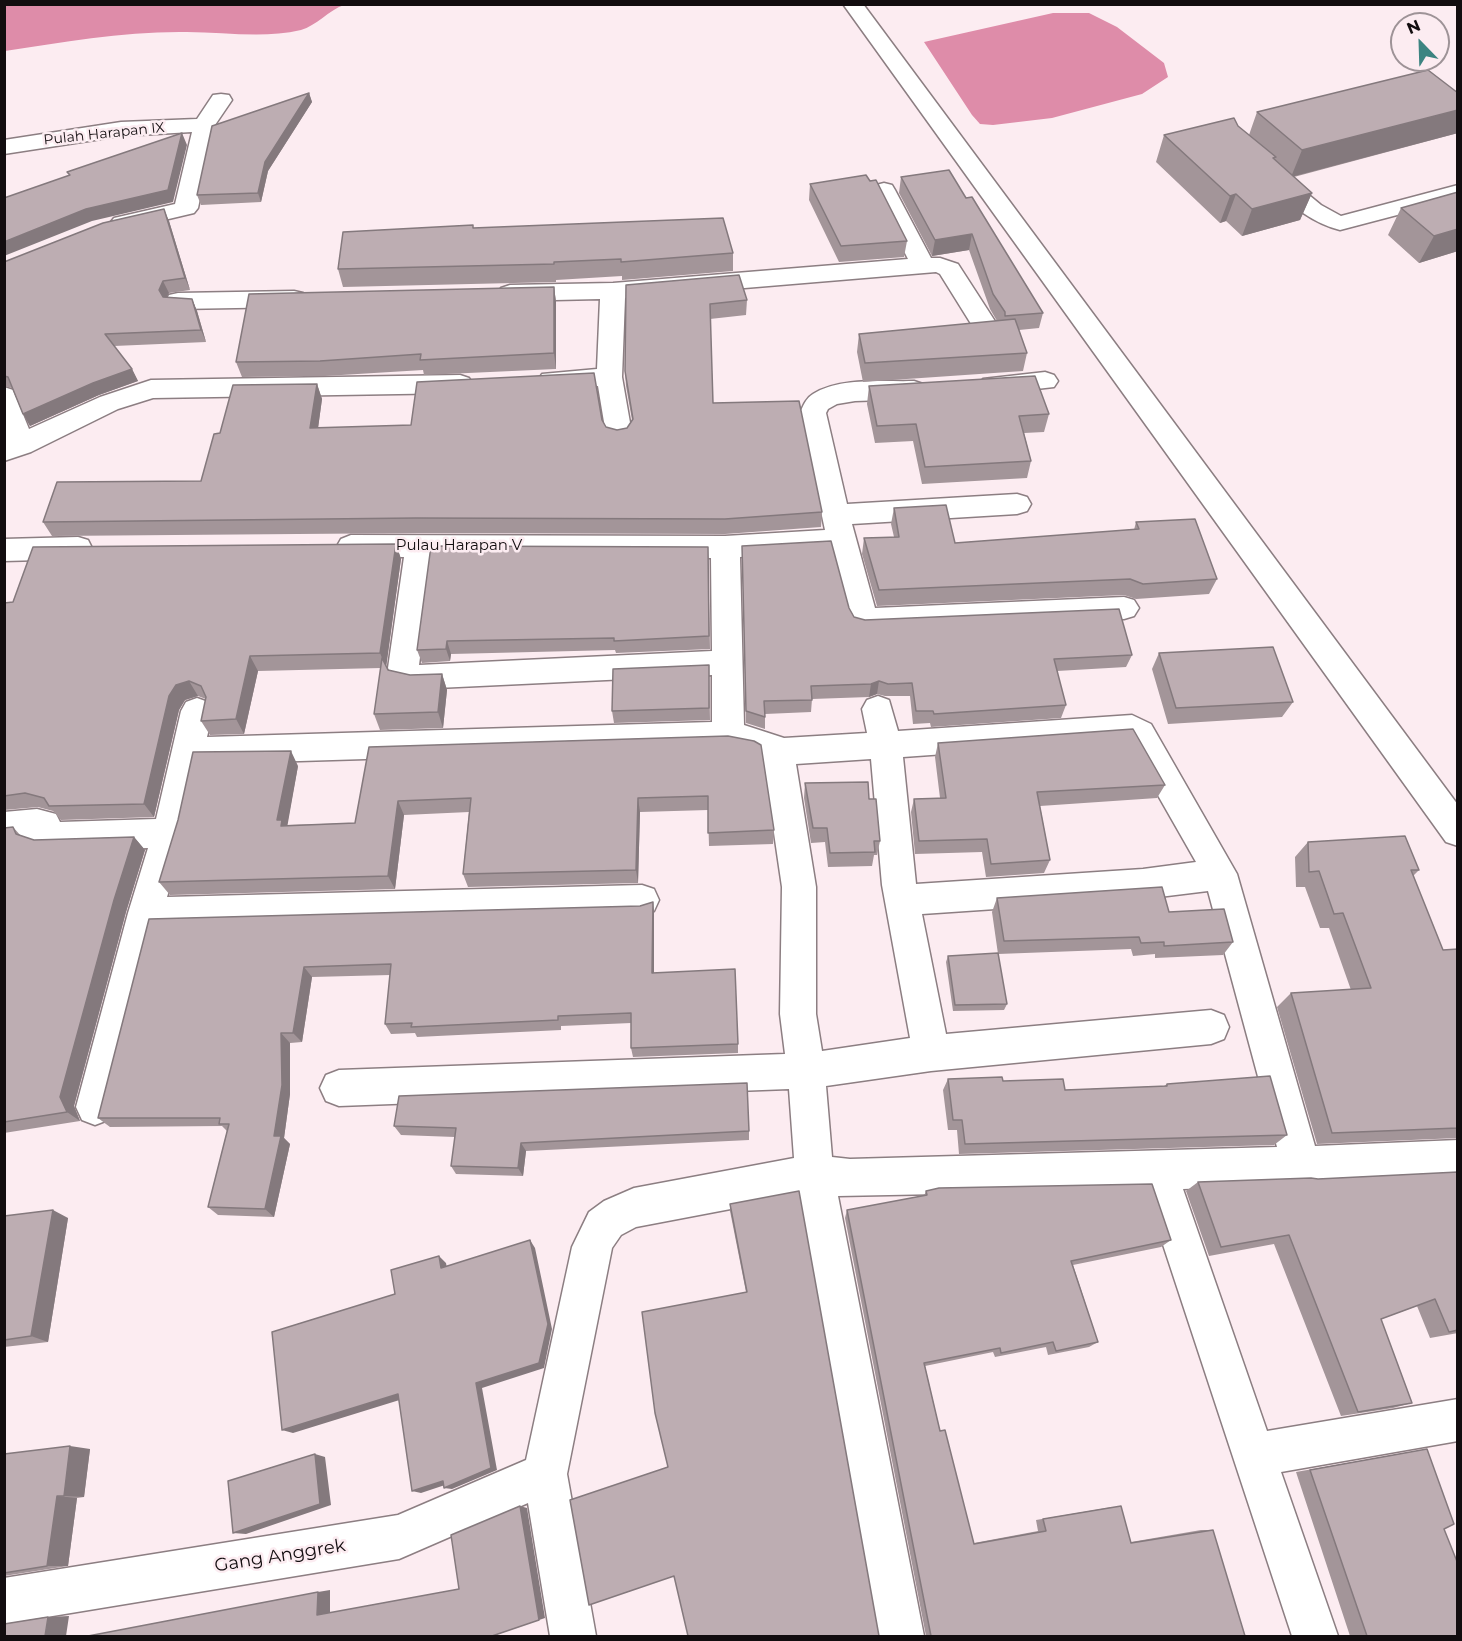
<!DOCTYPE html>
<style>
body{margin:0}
#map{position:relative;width:1462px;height:1641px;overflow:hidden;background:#fcecf1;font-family:Montserrat,sans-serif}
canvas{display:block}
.frame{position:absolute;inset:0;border:6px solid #120d0f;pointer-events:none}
.north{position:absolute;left:1390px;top:12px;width:60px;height:60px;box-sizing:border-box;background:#fcecf1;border:2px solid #9e9397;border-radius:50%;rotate:337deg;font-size:16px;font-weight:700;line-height:24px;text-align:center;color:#120d0f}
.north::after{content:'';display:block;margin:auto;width:21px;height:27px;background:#3c8481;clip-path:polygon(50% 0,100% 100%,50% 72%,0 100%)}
</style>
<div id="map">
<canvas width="1462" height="1641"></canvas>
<div class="frame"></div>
<div class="north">N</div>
</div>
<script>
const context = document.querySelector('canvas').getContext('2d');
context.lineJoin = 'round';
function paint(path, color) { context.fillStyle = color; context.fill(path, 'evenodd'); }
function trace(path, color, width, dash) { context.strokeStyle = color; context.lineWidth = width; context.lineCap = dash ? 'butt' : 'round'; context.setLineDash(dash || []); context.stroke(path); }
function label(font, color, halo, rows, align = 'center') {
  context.font = font + ' Montserrat,sans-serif'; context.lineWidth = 5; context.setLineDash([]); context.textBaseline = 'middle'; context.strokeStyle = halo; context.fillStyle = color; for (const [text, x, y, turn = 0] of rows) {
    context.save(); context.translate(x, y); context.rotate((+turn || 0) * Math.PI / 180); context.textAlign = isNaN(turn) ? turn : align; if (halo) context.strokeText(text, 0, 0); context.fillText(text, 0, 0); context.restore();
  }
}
const water = new Path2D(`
 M5 4H344V5C329 10 316 26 301 30 263 39 225 32 187 32 126 31 64 42 5 51Z
 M1053 13H1089L1117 27 1164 63 1168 77 1142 94 1052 118 993 125 980 124 972 115 924 42Z`);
const minor = new Path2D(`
 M843 4H863L1458 805V846L1446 842Z
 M221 94 229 95 232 100 215 125 198 208 194 213 122 230 114 228 110 223 114 218 175 204 192 132 121 136 4 154V140L121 122 197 119 213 95Z
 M1273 170 1281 172 1321 205 1341 216 1458 185V199L1340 230C1309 222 1288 202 1265 182L1262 177 1265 172Z
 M884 183 892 185 895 190 931 258H940L958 264 1000 329 996 335 987 337 978 335 940 274 936 272 625 298 622 377 632 434 628 441 619 443 610 441 606 434 598 386 551 389 542 386 538 380 542 374 597 369 600 299 510 301 501 298 498 293 501 288 510 285 613 283 908 259 873 190 876 185Z
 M294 291 303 293 306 299 303 305 294 307 178 309 169 307 166 301 169 295 178 293Z
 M1045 372 1054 375 1058 381 1054 387 992 394 983 391 979 385 983 379Z
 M460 375 469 378 473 384 469 390 460 393 153 398 118 409 31 452 4 461V387L13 390 29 429 100 397 151 380Z
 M914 381 923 384 927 390 923 396 914 399 855 401 837 404 828 409 826 413 847 504 1017 494 1027 497 1031 504 1027 511 1017 514 852 524 875 608 1124 597 1134 600 1139 608 1134 616 1124 619 864 631 853 628 849 620 831 551 740 557 744 725 784 738 867 733 862 709 867 700 878 696 889 700 898 731 1132 715 1151 724 1237 874 1315 1146 1458 1140V1178L1308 1185 1302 1187 1297 1185 1183 1189 1267 1431 1458 1399V1441L1281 1472 1338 1636H1292L1145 1190 838 1196 924 1636H878L799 1196 636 1227 621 1235 612 1248 567 1474 596 1636H550L528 1503 399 1559 4 1624V1578L398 1515 526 1460 572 1247 589 1212 604 1201 634 1188 794 1158 789 1089 339 1106 326 1101 320 1088 326 1075 339 1070 785 1054 780 1014 782 887 763 758 754 753 728 748 201 764 186 833 167 897 642 885 654 889 659 900 654 911 642 915 158 928 114 1107 108 1120 95 1125 82 1120 76 1107 128 913 148 848 46 851 30 845 27 838 4 840V812L37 809 56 814 60 822 156 819 181 711 186 702 197 698 208 702 213 711 207 737 712 722V675L416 689 395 684 388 668 404 557H351L341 553 337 546 341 539 351 535 725 536 825 530 800 413C803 406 806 398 813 394 840 377 883 382 914 381ZM433 557 711 558 712 651 419 665ZM1127 741 1196 862 1143 869 916 884 903 757ZM871 759 882 885 910 1038 822 1051 816 1014V887L796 764ZM1208 891 1277 1147 850 1159 832 1157 826 1086 931 1071 1211 1044 1224 1039 1229 1027 1224 1015 1211 1010 946 1034 922 914 1143 899Z
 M78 537 88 540 92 548 88 556 78 559 4 561V539Z`);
const wall = new Path2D(`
 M309 93 312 102 268 171 261 202 201 205 197 195Z
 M1257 112 1458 133 1294 177 1312 193 1300 220 1242 236 1226 221 1220 223 1156 162 1164 135 1238 126 1249 135Z
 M901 177 966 198 1043 313 1039 328 1019 330 1027 353 1023 371 863 382 857 352 859 334 997 321 990 309 969 250 932 256 899 193Z
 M810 184 907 241 904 257 839 262 809 200Z
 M1458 192V251L1419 263 1388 235 1401 208Z
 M169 221 190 290 169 293 166 297 192 299 197 311 206 342 114 346 132 369 138 381 99 395 30 426 23 414 12 388 4 386V262Z
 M474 228 733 253V271L622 280V276L556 280V282L343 287 338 269Z
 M626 285 747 300 746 315 710 319 713 403 822 512 821 527 725 534 420 533 52 536 43 522 201 481 220 433 317 384 322 399 318 428 602 420 606 427 617 430 627 428 632 420 626 386 625 371Z
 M554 287 556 302V369L424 375 423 370 325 376 242 377 236 362Z
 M869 386 1049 414 1044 432 1024 433 1031 461 1027 478 922 484 913 441 875 443 867 404Z
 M894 508 955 543 1134 530 1136 522 1217 579 1209 594 1136 599 1124 595 877 606 862 554 864 538 894 537 891 524Z
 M396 544 401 559 386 666 388 670 410 675 442 674 447 690 443 728 380 730 374 714 381 668 258 671 244 734 210 735 201 721 206 699 198 696 185 700 179 710 154 817 61 820 53 811 38 807 4 810V603L13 602Z
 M742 546 849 608 854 617 865 620 1132 655 1126 667 1057 671 1066 705 1061 718 931 727 930 723 913 724 910 696H885L877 694 869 697 812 699 811 712 765 714V729L746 723Z
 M708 547 710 649 616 653 615 650 451 654 450 661 422 663 417 650Z
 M1159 653 1293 702 1282 717 1168 724 1152 669Z
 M709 665 710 720 614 723 612 711Z
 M728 736 774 830 773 844 709 846 708 810 640 812 638 883 468 887 463 874 469 812 404 815 395 889 170 895 159 882 178 820 298 766 287 825 355 823 369 747Z
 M938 743 1165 785 1157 798 1040 806 1050 860 1044 873 986 877 982 852 915 854 911 812 914 799 940 798 935 757Z
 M805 783 869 799 880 841 877 855H874L872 866 828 867 825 842 811 843 804 798Z
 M13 827 21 836 34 840 134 837 145 850 126 912 74 1106 80 1121 4 1133V828Z
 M1308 842 1419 870 1413 876 1443 950 1458 949V1138L1317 1144 1277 1007 1291 993 1351 990 1329 928H1320L1305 887H1296L1295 857Z
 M997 898 1169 912 1233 942 1223 955 1155 958V954L1133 956 1131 949 998 954 992 912Z
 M653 902 654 913V973L738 1044V1053L633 1057 631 1048V1023L561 1026V1030L417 1037 415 1033 391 1034 385 1024 390 975 312 977 302 1042 290 1043V1094L284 1138 290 1144 274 1217 218 1215 208 1207 227 1131 222 1126 110 1127 98 1118 149 919 640 906Z
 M948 956 1007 1004 1004 1010 953 1011 946 962Z
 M948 1079 1003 1081 1065 1090 1164 1086 1167 1084 1287 1135 1274 1145 959 1154 957 1130H948L943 1090Z
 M394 1126 749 1131V1140L526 1151 523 1176 456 1174 451 1166 455 1137 401 1135Z
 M1458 1172V1333L1430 1338 1417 1306 1381 1319 1412 1403 1393 1408 1341 1416 1274 1244 1209 1256 1186 1191 1198 1182 1318 1179Z
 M926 1191 1171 1240 1161 1247 1073 1265 1098 1342 1089 1347 1048 1355 1046 1347 995 1357 993 1352 925 1366 940 1431 974 1543 1038 1531 1036 1520 1112 1507 1131 1542 1201 1530H1213L1245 1636H925H926L845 1218 847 1210 924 1196Z
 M730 1204 879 1636 668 1467 746 1292 730 1211Z
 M4 1216 68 1218 48 1342 4 1347Z
 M90 1449 84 1497 77 1498 68 1566 4 1576V1454Z
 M1409 1452 1444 1529 1458 1636H1350L1296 1472Z`);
const shadedWall = new Path2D(`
 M309 93 312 102 268 171 261 202 258 193 265 162Z
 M1458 110V133L1291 177 1302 150Z
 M182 133 187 145 173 202 92 221 4 256V242Z
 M1312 193 1300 220 1242 236 1252 209Z
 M1236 194 1226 221 1220 223 1230 196Z
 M164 209 169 221 190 290 185 278Z
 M1458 229V251L1419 263 1434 236Z
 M972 234 969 250 932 256 935 240Z
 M163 281 169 293 164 302 159 290Z
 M554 287 556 302V369L554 353Z
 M192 299 197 311 206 342 201 330Z
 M132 369 138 381 99 395 30 426 23 414 93 383Z
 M317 384 322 399 316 443 310 428Z
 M396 544 401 559 386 668 380 653Z
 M447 641 451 654 450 661 446 649Z
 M250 656 258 671 244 734 236 719Z
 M442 674 447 690 443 728 438 712Z
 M189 681 198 696 185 700 179 710 154 817 144 804 169 696 176 685Z
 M879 681 877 694 869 697 871 684Z
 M291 751 298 766 287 828 289 839 277 820Z
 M638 798 640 812 638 883 636 870Z
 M398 801 404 815 395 889 388 876Z
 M134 837 145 850 126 912 74 1106 80 1121 67 1112 60 1097 114 900Z
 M653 902 654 913V984L652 973Z
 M304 967 312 977 302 1042 293 1033Z
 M281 1033 290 1043V1094L284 1138 290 1144 274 1217 265 1209 274 1136Z
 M521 1143 526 1151 523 1176 518 1168Z
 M53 1210 68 1218 48 1342 31 1336Z
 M530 1240 535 1248 552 1329 544 1368 482 1388 497 1470 452 1489 444 1488 476 1383Z
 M439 1256 446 1263 448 1274 441 1268Z
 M398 1394 406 1398 293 1433 282 1430Z
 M70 1446 90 1449 84 1497 64 1496Z
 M315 1454 325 1457 331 1505 246 1534 233 1533Z
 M443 1481 451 1483 421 1493 412 1491Z
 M57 1496 77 1498 68 1566H47Z
 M520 1506 527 1508 545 1618 492 1636Z
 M330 1590V1613L317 1615 318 1592Z
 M69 1616 66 1636H45L48 1617Z`);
const building = new Path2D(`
 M1428 70 1458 93V110L1302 150 1257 112Z
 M309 93 265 162 258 193 197 195 212 126Z
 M1234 118 1238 126 1276 157 1273 158 1312 193 1252 209 1236 194 1230 196 1164 135Z
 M182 133 168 190 86 209 4 242V198L70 175 67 172Z
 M949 170 966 198 972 197 1043 313 1005 316V312L993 294 972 234 935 240 901 177Z
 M866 175 870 181 876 180 907 241 841 246 810 184Z
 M1458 192V229L1434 236 1401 208Z
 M164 209 185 278 163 281 159 290 163 297 192 299 201 330 105 334 132 369 93 383 23 414 8 377 4 376V262L103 223Z
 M723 218 733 253 621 262V259L554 262V264L338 269 343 232 473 225V228Z
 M739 275 747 300 710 304 713 403 799 401 822 512 725 519 416 518 43 522 57 482 201 481 214 434 220 433 233 385 317 384 310 428 411 425 417 382 594 373 602 420 606 427 617 430 627 428 633 419 625 371 626 285Z
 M554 287V353L420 360 421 354 320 361 236 362 249 294Z
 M1015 319 1027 353 865 363 859 334Z
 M1035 376 1049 414 1019 416 1031 461 925 467 916 424 877 426 869 386Z
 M946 505 955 543 1139 529 1136 522 1195 519 1217 579 1143 584 1130 579 879 590 864 538 899 537 894 508Z
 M831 541 849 608 854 617 865 620 1119 609 1132 655 1054 659 1066 705 934 714 933 711H916L912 683 888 684 879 681 871 684 811 686 812 700 764 701 765 717 746 711 742 546Z
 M396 544 380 653 250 656 236 719 201 721 206 697 201 686 189 681 176 685 169 696 144 804 49 806 44 798 25 793 4 796V603L13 602 33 547Z
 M431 546 708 547 709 636 614 641V638L447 641 446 649 417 650Z
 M1273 647 1293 702 1176 708 1159 653Z
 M382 658 388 670 410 675 442 674 438 712 374 714Z
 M709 665V708L612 711 613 669Z
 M1133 729 1165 785 1037 792 1050 860 991 864 987 839 919 841 914 799 946 798 938 743Z
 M728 736 754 741 761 745 774 830 708 833V796L638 798 636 870 463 874 471 798 398 801 388 876 159 882 178 820 193 752 291 751 277 820H282L281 826 355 823 369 747Z
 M868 782 869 799H876L880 841H874L875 852 830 853 827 828H813L805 783Z
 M13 827 16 834 34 840 134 837 114 900 60 1097 67 1112 4 1122V828Z
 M1405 836 1419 870H1411L1443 950 1458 949V1128L1332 1133 1291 993 1371 988 1343 913 1334 914 1319 871 1309 872 1308 842Z
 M1162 887 1169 912 1224 909 1233 942 1164 946V942L1141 943 1139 937 1004 941 997 898Z
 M653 902 652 973 735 969 738 1044 631 1048V1013L558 1016V1020L411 1027 412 1023 385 1024 391 964 304 967 293 1033H281L282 1085 274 1136H281L265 1209 208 1207 229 1124H219L220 1118H98L149 919 640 906Z
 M998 953 1007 1004 955 1005 948 956Z
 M1270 1076 1287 1135 965 1144 962 1120H953L948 1079 1002 1077 1003 1081 1063 1079 1065 1090 1167 1086V1084Z
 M747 1083 749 1131 521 1143 518 1168 451 1166 456 1128 394 1126 399 1096Z
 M1458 1172V1330L1449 1332 1435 1299 1381 1319 1412 1403 1358 1412 1289 1235 1221 1247 1198 1182 1311 1178 1318 1179Z
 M1152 1184 1171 1240 1071 1261 1098 1342 1056 1351 1053 1342 1001 1353 1000 1348 924 1363 940 1431 945 1430 974 1544 1046 1531 1043 1519 1121 1506 1131 1543 1213 1530 1245 1636H931L847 1210 927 1195 926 1191 939 1188Z
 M799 1191 879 1636H688L674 1576 589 1605 570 1500 668 1467 655 1413 642 1312 747 1292 730 1204Z
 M53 1210 31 1336 4 1340V1216Z
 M530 1240 548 1324 539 1363 476 1383 491 1468 444 1488 443 1481 412 1491 398 1394 282 1430 272 1332 395 1294 391 1270 439 1256 441 1268Z
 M70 1446 64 1496H57L47 1566 4 1573V1454Z
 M1427 1449 1454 1524 1444 1529 1458 1564V1636H1367L1310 1470Z
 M315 1454 320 1504 233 1533 228 1481Z
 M520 1506 539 1620 492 1636H88L318 1592 317 1615 459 1589 451 1535Z
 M48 1617 45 1636H4V1624Z`);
const farStreetnames = [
 ["Pulah Harapan IX",104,134,-6]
];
const streetNames = [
 ["Pulau Harapan V",459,546]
];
const nearStreetnames = [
 ["Gang Anggrek",280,1556,-9]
];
paint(water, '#de8ca9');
trace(minor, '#8c7e82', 3);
paint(minor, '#fff');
paint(wall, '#a39599');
paint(shadedWall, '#84797d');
paint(building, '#bdadb2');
trace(building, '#84797d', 1.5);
label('14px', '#120d0f', '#fcecf1', farStreetnames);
label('15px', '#120d0f', '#fcecf1', streetNames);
label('18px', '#120d0f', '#fcecf1', nearStreetnames);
</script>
